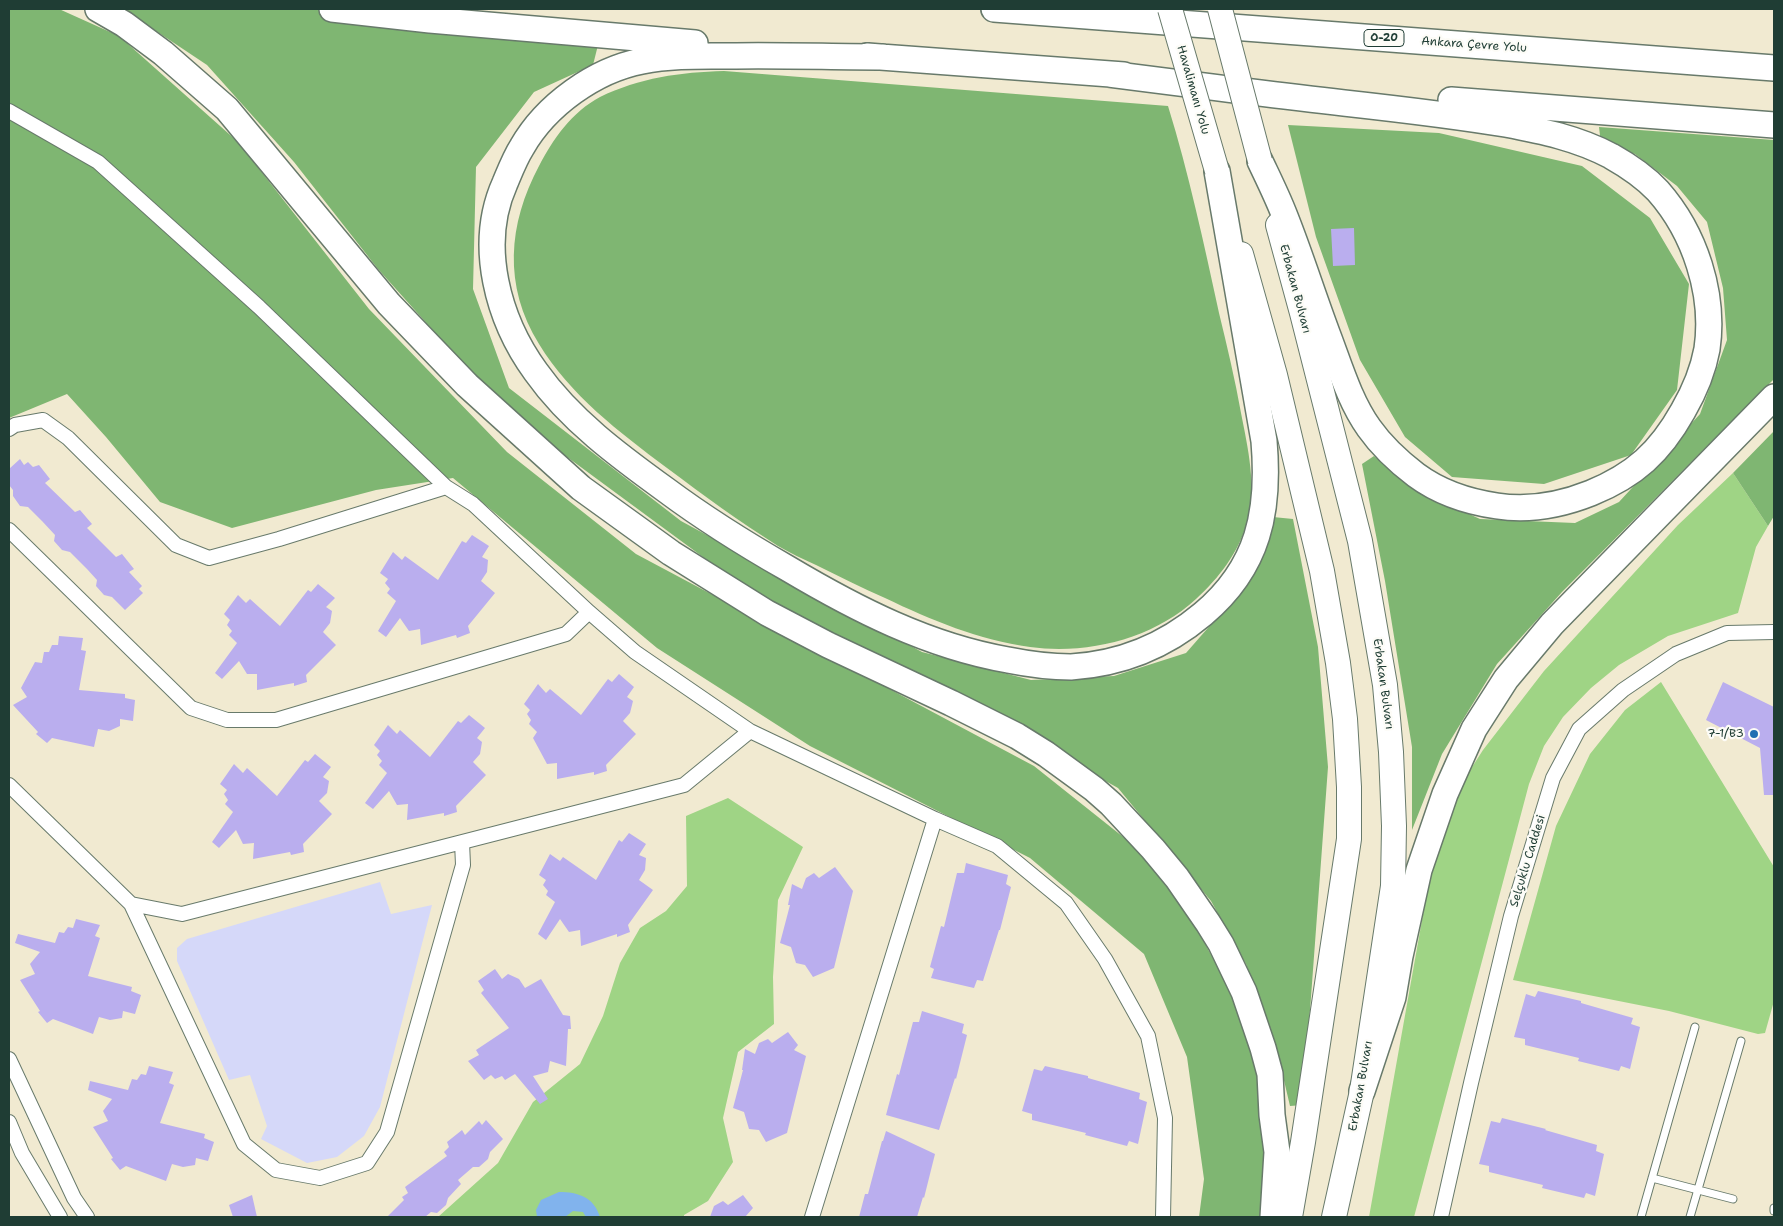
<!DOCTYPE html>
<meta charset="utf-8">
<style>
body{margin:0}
#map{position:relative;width:1783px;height:1226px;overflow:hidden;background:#f1ead1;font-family:"Shantell Sans",sans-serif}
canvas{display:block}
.frame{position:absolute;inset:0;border:10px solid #1f3d34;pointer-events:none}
</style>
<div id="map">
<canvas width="1783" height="1226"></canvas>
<div class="frame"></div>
</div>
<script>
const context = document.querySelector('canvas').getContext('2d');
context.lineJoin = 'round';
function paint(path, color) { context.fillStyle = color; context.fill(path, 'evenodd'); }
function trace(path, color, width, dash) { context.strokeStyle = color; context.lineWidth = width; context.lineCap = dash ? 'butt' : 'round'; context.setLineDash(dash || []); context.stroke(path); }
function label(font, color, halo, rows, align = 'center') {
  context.font = font + ' "Shantell Sans",sans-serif'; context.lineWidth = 4.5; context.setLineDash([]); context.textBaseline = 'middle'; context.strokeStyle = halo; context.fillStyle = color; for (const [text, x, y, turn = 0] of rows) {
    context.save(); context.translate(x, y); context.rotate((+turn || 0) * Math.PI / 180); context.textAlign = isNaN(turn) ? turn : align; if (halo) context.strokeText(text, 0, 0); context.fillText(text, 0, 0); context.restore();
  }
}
const built = new Path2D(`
 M380 882 391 914 432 905 380 1107 364 1136 337 1157 307 1163 261 1139 267 1126 250 1075 229 1080 177 961V948L187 939Z`);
const green = new Path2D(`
 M1733 473 1768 526 1756 547 1738 613 1668 636 1619 665 1591 688 1563 717 1544 746 1529 784 1414 1217H1369L1429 881 1456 792 1483 750 1544 671 1678 525Z
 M1661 682 1774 867V1001L1765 1033 1758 1034 1669 1011 1513 980 1556 826 1590 754 1625 710Z
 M728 798 803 847 778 900 773 977 774 1024 738 1052 723 1118 733 1162 708 1201 684 1215V1217H438L498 1163 533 1102 580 1064 603 1016 620 963 640 928 666 911 687 886 686 816Z`);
const forest = new Path2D(`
 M9 9H59L119 36 238 142 369 309 507 452 636 554 1034 766 1132 844 1191 917 1255 1038 1265 1114 1264 1217H1199L1204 1179 1187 1057 1144 954 1030 858 810 746 657 648 453 478 376 490 232 528 160 502 106 437 67 394 9 418Z
 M123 9H318L598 45 593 65 534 92 476 167 473 289 509 388 681 521 922 652 1031 680 1114 676 1186 653 1242 589 1273 517 1293 519 1318 647 1328 767 1303 1105 1290 1106 1278 1055 1246 964 1211 901 1118 788 925 680 745 588 506 412 378 269 294 162 207 65Z
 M724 71 1168 106C1189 174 1204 244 1219 313 1227 346 1235 379 1241 413 1248 449 1257 486 1247 522 1239 552 1219 578 1196 599 1153 639 1087 655 1030 647 979 640 931 620 885 598 862 588 839 576 816 565 803 559 790 553 778 546 740 522 703 495 667 468 619 432 570 395 539 344 503 286 508 224 539 166 553 139 572 112 600 97 639 78 681 72 724 71Z
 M1288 125 1439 133 1582 166 1650 218 1689 284 1677 390 1631 455 1544 484 1452 477 1405 437 1360 360 1316 237Z
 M1599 127 1774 140V379L1562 592 1497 664 1442 754 1412 830V747L1385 581 1362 464 1374 456 1415 489 1480 519 1575 523 1619 502 1700 414 1727 340 1723 288 1707 222 1677 186 1635 154 1601 144Z
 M1774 431V516L1768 526 1733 473Z`);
const water = new Path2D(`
 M559 1192C578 1192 594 1197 600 1217H586L583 1212 573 1211 565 1217H537L536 1210 541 1200Z`);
const building = new Path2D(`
 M1354 228 1355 265 1333 266 1331 229Z
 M20 459 24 465 28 462 33 467 39 465 50 479 45 483 75 512 80 510 92 524 87 528 116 557 122 554 134 569 129 572 142 586 139 589 143 593 125 610 112 597 104 595 96 586 97 580 87 569 70 552 62 550 54 541 55 535 42 521 28 507 20 506 13 496V490L9 485V469Z
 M472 535 489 546 482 557 488 560 487 572 481 581 495 593 468 626 470 633 457 638 456 635 421 645 420 629 409 631 400 618 386 637 378 631 396 601 387 593 390 589 385 583 388 579 380 573 393 552 402 560 405 556 438 580 462 541 466 543Z
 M318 584 335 598 326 607 332 611 330 623 323 632 336 645 306 675 307 682 294 686V683L257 690V674H247L239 661 222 679 215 673 237 643 229 635 232 631 227 625 230 620 224 614 238 595 246 603 250 599 280 626 308 590 311 592Z
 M59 636 83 638 81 650 86 651 79 690 125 694V698L135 700 133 721 120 719V726L109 731 98 729 94 747 52 738 47 743 36 734 38 732 13 705 27 697 21 688 35 662 42 663 44 652H49L52 645H58Z
 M619 674 634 687 627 697 633 701 630 713 623 721 636 734 606 765 607 771 594 775V772L557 779V763L547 764 533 738 537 732 529 724 531 720 527 714 530 710 524 704 538 684 546 693 550 689 581 715 608 679 612 682Z
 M1723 682 1774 707V795H1764L1760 748 1706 720Z
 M469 715 485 728 477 738 482 742 480 754 473 762 486 775 456 806 457 812 444 816V813L407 820 408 804 397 805 389 791 373 809 365 803 387 773 379 765 382 761 377 755 380 751 374 745 388 725 397 734 400 730 430 757 458 721 461 723Z
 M315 754 331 767 323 777 329 781 327 793 319 801 332 814 303 844 304 852 291 855 290 852 253 859 254 843 243 844 236 830 219 848 212 842 233 812 225 804 228 800 224 794 227 790 220 784 234 764 243 773 247 768 277 796 305 760 308 762Z
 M629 833 646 844 639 855 646 858 645 870 639 880 653 890 628 925 630 932 617 937V934L581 946 580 930 569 932 560 919 546 940 538 934 555 902 546 895 548 891 543 885 546 880 539 875 550 854 560 861 563 857 596 880 619 840 622 842Z
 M966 863 1008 875 1006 884 1011 887 1000 930H999L983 981 977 980 974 988 931 978 934 969 930 967 941 926 944 927 957 873H964Z
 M835 867 853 891 834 968 813 977 805 965 796 963 791 947 780 943 790 905H788L792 884 802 889 806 878 814 873 819 878Z
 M76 919 100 925 95 936 100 938 88 976 132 987 131 991 141 995 135 1014 123 1011 122 1018 110 1020 99 1017 93 1034 53 1019 47 1023 38 1012 40 1011 20 980 35 974 30 964 40 952 15 943 18 934 55 943 59 932 64 933 68 927 73 928Z
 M495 969 502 979 508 974 519 979 525 988 541 979 563 1015 570 1016 571 1029H568L566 1066 550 1061 548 1072 533 1076 548 1099 540 1104 515 1074 505 1080 502 1076 495 1079 491 1075 484 1080 468 1061 479 1055 476 1050 509 1028 481 993 484 990 478 981Z
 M1538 991 1581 1001V1003L1633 1018 1631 1024 1640 1027 1630 1069 1621 1066 1619 1071 1578 1061 1579 1058 1525 1045V1039L1514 1037 1526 994 1535 997Z
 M922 1011 964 1024 962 1033 967 1035 956 1079 955 1078 939 1130 886 1115 897 1074 899 1075 913 1022H919Z
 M788 1032 798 1045 794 1050 806 1056 787 1133 766 1142 759 1130 749 1129 744 1112 733 1108 743 1070H742L745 1049 755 1054 759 1043 768 1039 772 1043Z
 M149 1066 173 1072 169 1083 174 1085 160 1123 205 1134 204 1138 214 1142 208 1161 196 1158 195 1165 183 1167 172 1164 166 1181 126 1166 120 1170 111 1159 113 1158 93 1127 108 1121 103 1111 112 1099 88 1090 90 1081 128 1090 132 1079 137 1080 141 1074 146 1075Z
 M1045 1066 1088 1076V1078L1140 1093 1139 1099 1147 1102 1138 1144 1129 1141 1127 1146 1085 1135 1086 1133 1032 1120V1114L1022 1111 1034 1069 1042 1071Z
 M1502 1118 1546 1129 1545 1130 1597 1145 1596 1151 1604 1154 1595 1196 1586 1193 1584 1198 1542 1188 1543 1185 1489 1172V1166L1479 1164 1491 1121 1500 1123Z
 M486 1120 503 1139 490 1152 488 1159 479 1167H473L458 1180 461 1184 448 1198 446 1205 437 1213 431 1212 425 1217H387L404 1200 402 1197 408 1193 405 1187 447 1156 444 1152 449 1147 447 1142 462 1130 465 1135 479 1121 482 1125Z
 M886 1131 935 1154 924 1198 923 1197 917 1217H859L865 1194H868L882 1141H883Z
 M252 1195 257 1217H233L229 1205Z
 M743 1195 753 1208 745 1217H710L714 1206 723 1201 728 1205Z`);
const service = new Path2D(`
 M1652 1178 1733 1199
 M1774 1211V1208
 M1641 1217 1695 1027
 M1690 1217 1741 1041`);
const minor = new Path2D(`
 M9 111 98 162 259 307 446 487 473 504 589 612 635 652 750 731 935 819 997 846 1066 903 1105 959 1148 1036 1165 1118 1163 1217
 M9 429 15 425 43 420 68 438 176 545 209 558 279 539 446 487
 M9 530 191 708 227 720H276L566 634 589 612
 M9 785 131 904 182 914 684 785 750 731
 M131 904 244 1144 276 1170 320 1178 367 1163 387 1132 463 865 462 842
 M9 1059 74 1198 87 1217
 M9 1122 22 1153 60 1217
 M812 1217 935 819
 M1441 1217 1471 1083 1511 916 1553 778 1579 729 1623 690 1676 654 1727 633 1774 632`);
const trunk = new Path2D(`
 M1278 225 1302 313 1360 541 1385 685 1391 752 1394 826 1393 886 1362 1091 1334 1217
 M1241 254 1275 375 1322 571 1338 663 1345 719 1349 787V839L1303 1142 1290 1217`);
const motorway = new Path2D(`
 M98 9 124 24 163 53 227 109 389 304 467 385 581 488 671 553 767 613 828 645 951 703 1017 736 1046 754 1094 789 1111 804 1153 849 1177 878 1208 923 1221 944 1244 992 1263 1048 1270 1074 1272 1115 1277 1152 1273 1217
 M332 9 430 20 695 43
 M994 9 1774 68
 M867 56 1124 75
 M883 57C832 57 781 55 730 56 701 56 671 55 642 61 595 70 546 105 522 147 515 158 510 171 505 183 477 245 498 320 536 372 570 420 619 456 666 490 705 519 745 544 787 568 856 609 928 646 1008 660 1028 664 1050 667 1071 667 1120 664 1165 646 1203 614 1259 567 1270 511 1264 441L1217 171
 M1109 74C1187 84 1265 94 1344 103 1398 109 1451 115 1505 124 1542 131 1577 138 1611 156 1627 165 1645 177 1658 191 1695 233 1715 294 1707 349 1703 371 1694 392 1683 411 1660 452 1635 475 1591 493 1561 505 1530 511 1497 506 1469 502 1439 492 1416 475 1399 462 1381 445 1369 428 1349 400 1339 364 1327 333 1312 293 1300 254 1284 214 1277 196 1268 178 1260 161
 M1451 100 1774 125
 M1362 1091 1393 997 1400 956 1419 870 1445 794 1474 729 1506 679 1552 624 1774 397`);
const trunkBridge = new Path2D(`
 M1170 9 1217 171
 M1220 9 1260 161`);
const markers = [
 [1754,734,5,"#1f6fb2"]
];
const shields = [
 [1384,38,40]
];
const shieldNames = [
 ["O-20",1384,38]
];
const streetNames = [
 ["Ankara Çevre Yolu",1474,45,4],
 ["Havalimanı Yolu",1193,90,74],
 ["Erbakan Bulvarı",1295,289,75],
 ["Erbakan Bulvarı",1383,684,82],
 ["Selçuklu Caddesi",1528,861,-73],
 ["Erbakan Bulvarı",1361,1086,-80]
];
const poiNames = [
 ["7-1/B3",1744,734]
];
paint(built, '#d5d8f9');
paint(green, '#9fd485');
paint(forest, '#7fb672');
paint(water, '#81b3ed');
paint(building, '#baaeee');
trace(service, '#687a6b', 9);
trace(minor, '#687a6b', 16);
trace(trunk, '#687a6b', 26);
trace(motorway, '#687a6b', 28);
trace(service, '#fff', 7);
trace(minor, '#fff', 14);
trace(trunk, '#fff', 24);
trace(motorway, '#fff', 25);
trace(trunkBridge, '#687a6b', 26, []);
trace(trunkBridge, '#fff', 24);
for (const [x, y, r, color] of markers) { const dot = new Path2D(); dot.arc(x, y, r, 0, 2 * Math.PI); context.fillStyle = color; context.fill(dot); trace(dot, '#fdfcf7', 2); }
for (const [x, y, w] of shields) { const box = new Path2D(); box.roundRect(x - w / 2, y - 8.5, w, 17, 4); context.fillStyle = '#fdfcf7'; context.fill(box); trace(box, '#1f3d34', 1); }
label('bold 11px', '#1f3d34', null, shieldNames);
label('12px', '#1f3d34', '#fdfcf7', streetNames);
label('12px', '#1f3d34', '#fdfcf7', poiNames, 'right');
</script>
